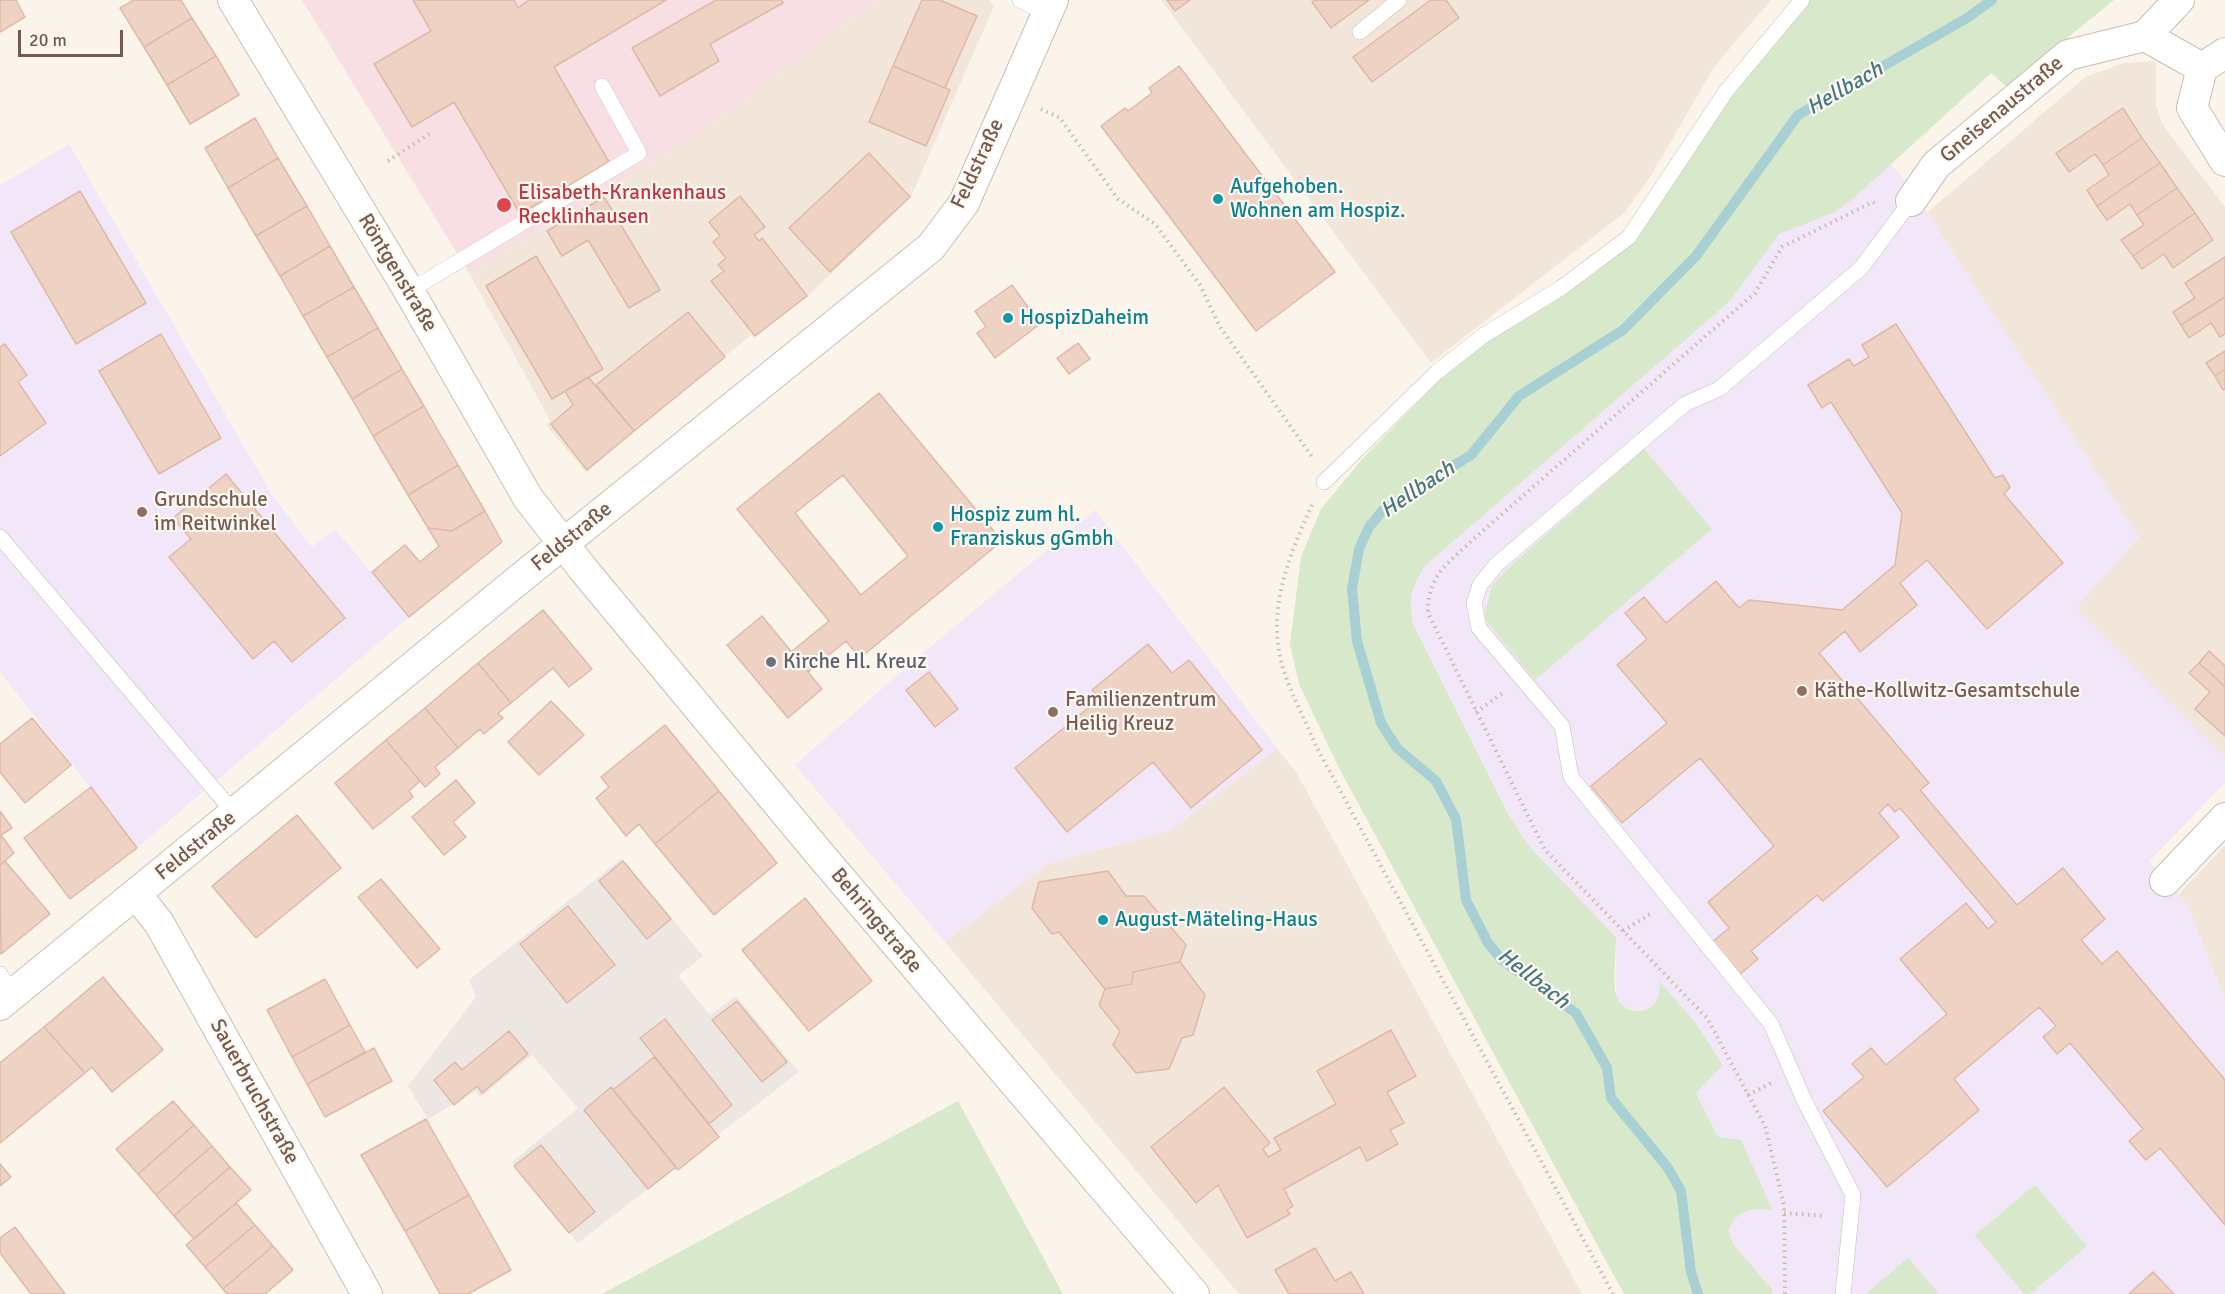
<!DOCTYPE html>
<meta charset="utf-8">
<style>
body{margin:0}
#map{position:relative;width:2225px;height:1294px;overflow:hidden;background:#fbf4eb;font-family:Signika,sans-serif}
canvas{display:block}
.scale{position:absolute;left:18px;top:30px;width:105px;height:27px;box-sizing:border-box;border:3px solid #745b50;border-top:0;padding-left:8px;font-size:18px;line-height:21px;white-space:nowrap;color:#745b50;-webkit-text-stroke:4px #fef8f2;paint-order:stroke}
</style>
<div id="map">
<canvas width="2225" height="1294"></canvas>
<div class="scale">20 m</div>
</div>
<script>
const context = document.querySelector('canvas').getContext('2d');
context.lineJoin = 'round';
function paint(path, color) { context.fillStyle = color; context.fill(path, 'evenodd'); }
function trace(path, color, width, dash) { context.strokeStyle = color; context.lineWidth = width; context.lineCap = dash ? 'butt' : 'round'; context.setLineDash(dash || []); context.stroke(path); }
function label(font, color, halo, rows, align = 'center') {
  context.font = font + ' Signika,sans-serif'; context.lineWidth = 4.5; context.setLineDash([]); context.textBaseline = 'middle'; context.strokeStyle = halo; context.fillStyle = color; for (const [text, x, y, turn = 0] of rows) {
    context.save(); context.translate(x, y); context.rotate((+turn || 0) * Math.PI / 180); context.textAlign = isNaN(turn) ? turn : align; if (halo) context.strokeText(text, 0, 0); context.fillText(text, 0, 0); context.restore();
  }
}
const residential = new Path2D(`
 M876 0H989L994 6 911 197 810 294 754 338 751 335 586 472 546 425 550 420 469 273 695 136Z
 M1161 0H1771L1714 67 1649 179 1624 213 1431 363Z
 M2156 61V106L2163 125 2225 207V758L2075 608 2139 537 1927 213 2085 77 2124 63Z
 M1277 748 1296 772 1349 868 1582 1294H1239L945 942 1047 864 1171 830Z
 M2225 845V1000L2187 904 2178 895Z`);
const industrial = new Path2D(`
 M622 858 703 956 678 976 710 1015 736 996 799 1072 578 1243 512 1162 578 1108 532 1055 481 1097 474 1092 428 1119 408 1086 476 997 469 980Z`);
const education = new Path2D(`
 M69 144 272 495 312 547 335 529 409 617 137 848 0 672V185Z
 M1890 163 1907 182 1899 191 1927 213 2139 537 2076 608 2225 758V783L2149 861 2187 904 2225 1000V1294H1772V1288L1733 1244 1729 1229 1735 1218 1748 1210 1761 1208 1772 1211 1718 1137 1696 1092 1723 1064 1659 982 1661 991 1658 1001 1650 1009 1636 1010 1623 1007 1616 998V937L1528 845 1507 812 1413 624 1409 598 1415 582 1425 566 1730 301 1779 234 1856 196Z
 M1095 510 1277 748 1171 830 1047 864 945 942 795 765 917 658Z`);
const medical = new Path2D(`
 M302 0H876L695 136 469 273Z`);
const green = new Path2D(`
 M1809 0H2114L2007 87 1991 73 1856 196 1835 212 1779 234 1730 301 1425 566C1410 589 1409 597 1413 624L1507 812 1528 845 1616 937C1616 952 1612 987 1617 998 1625 1018 1666 1016 1659 981L1694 1021 1723 1065 1696 1093 1718 1137 1741 1140 1773 1211C1755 1206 1736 1210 1729 1230L1733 1244 1772 1289V1294H1624L1339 768 1299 684 1290 644 1301 557 1321 509 1364 457 1467 353 1594 274 1637 237 1731 97Z
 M1644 449 1712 529 1535 680 1486 620 1485 613 1492 585 1513 564Z
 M958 1101 1063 1294H602Z
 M2035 1185 2087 1246 2030 1294H2024L1975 1235Z
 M1908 1258 1939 1294H1866Z`);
const stream = new Path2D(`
 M1698 1294 1691 1272 1681 1191 1668 1168 1611 1098 1607 1068 1576 1013 1502 960 1488 943 1466 900 1456 819 1436 781 1397 748 1381 723 1357 641 1352 589 1359 549 1369 527 1383 510 1471 455 1519 396 1623 330 1696 256 1798 115 1967 18 1992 0`);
const building = new Path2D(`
 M0 0H16L25 17 0 32Z
 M134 0H181L192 18 144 47 120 8Z
 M413 0H514L518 8 529 0H666L554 67 609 162 520 214 454 102 412 127 374 64 431 31Z
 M716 0H781L783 3 710 44 719 61 660 96 632 48Z
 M922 0H940L977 16 945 88 893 66Z
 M1167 0H1190L1175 11Z
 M1315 0H1369L1331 28 1312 2Z
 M1431 0H1446L1459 18 1372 82 1353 57Z
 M192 18 216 56 167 85 144 47Z
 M216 56 239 95 190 124 167 85Z
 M893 66 950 90 926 146 869 122Z
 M1179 66 1335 272 1256 331 1101 126 1125 108 1128 111 1152 93 1149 88Z
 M2123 108 2142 138 2103 165 2095 154 2069 172 2056 153Z
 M255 118 278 158 228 188 205 148Z
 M2142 138 2160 163 2097 206 2087 190 2109 175 2103 165Z
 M869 153 910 197 830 272 789 228Z
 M278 158 307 206 256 236 228 188Z
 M2160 163 2177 188 2137 215 2130 204 2107 220 2097 206Z
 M2177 188 2195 213 2133 256 2121 240 2144 225 2137 215Z
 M80 191 146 303 76 344 11 232Z
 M740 196 765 227 754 235 759 241 762 238 807 296 755 336 711 281 724 271 718 265 726 258 713 242 720 236 709 222Z
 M604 197 660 290 629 308 588 240 562 256 547 231Z
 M307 206 330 246 280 276 256 236Z
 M2195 213 2213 240 2173 268 2164 254 2142 269 2133 256Z
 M330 246 354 287 303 316 280 276Z
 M536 256 603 369 552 399 486 286Z
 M2225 257V297L2181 325 2173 312 2195 298 2185 283Z
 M1012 285 1040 324 995 358 977 333 986 327 975 311Z
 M354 287 378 328 327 357 303 316Z
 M2225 297V334L2220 337 2211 323 2189 338 2181 325Z
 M688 312 725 357 634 431 596 385Z
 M1896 324 1995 478 2003 475 2010 487 2004 494 2063 563 1987 629 1927 560 1900 583 1917 605 1860 652 1845 631 1819 653 1929 783 1920 790 2017 905 2063 868 2105 919 2081 940 2102 964 2117 951 2225 1080V1225L2160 1148 2146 1160 2129 1141 2143 1129 2070 1043 2057 1054 2043 1037 2056 1026 2039 1007 1954 1079 1979 1110 1887 1187 1823 1111 1864 1077 1852 1064 1871 1048 1886 1065 1947 1014 1900 959 1966 903 1988 929 1996 922 1900 808 1895 812 1888 804 1879 813 1899 837 1823 901 1817 895 1751 951 1758 959 1739 975 1711 943 1729 928 1708 902 1774 846 1700 758 1622 823 1591 786 1667 723 1617 665 1647 639 1625 613 1644 597 1666 623 1716 581 1739 608 1749 600 1842 610 1895 565 1902 513 1831 402 1822 408 1808 385 1849 359 1854 366 1869 357 1862 345Z
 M378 328 402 369 352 399 327 357Z
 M161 334 221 438 159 474 99 371Z
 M1078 343 1090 359 1069 374 1057 358Z
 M5 344 27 375 18 382 46 423 0 456V347Z
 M2225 351V369L2215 376 2206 363Z
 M402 369 424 406 373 436 352 399Z
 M2225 369V389L2223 390 2215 376Z
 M588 377 634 431 587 470 551 424 573 405 565 391Z
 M879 393 1002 541 860 658 846 641 808 672 791 652 829 621 737 509ZM843 475 908 556 861 595 795 513Z
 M424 406 458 465 408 495 373 436Z
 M458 465 485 511 452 531 428 528 408 495Z
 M226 474 345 618 292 662 274 641 253 659 169 557 191 539 173 518Z
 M485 511 502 542 409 617 372 572 405 545 420 562 439 546 428 528 452 531Z
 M543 610 592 669 569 687 553 668 511 703 478 663Z
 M762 616 822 689 788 718 727 645Z
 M1148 644 1172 673 1189 660 1262 750 1191 808 1153 762 1067 832 1015 768 1099 699 1092 690Z
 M2209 651 2225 666V687L2199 663Z
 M478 663 511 703 498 713 503 718 484 734 480 729 458 748 425 708Z
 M2199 663 2225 687V736L2195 709 2210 692 2189 673Z
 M929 672 958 709 935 727 906 690Z
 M551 701 584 735 539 775 508 742Z
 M425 708 458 748 435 767 440 774 425 787 386 740Z
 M32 718 71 765 25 803 0 772V744Z
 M665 725 719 791 655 844 639 824 626 836 596 798 609 787 601 777Z
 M386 740 420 781 409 791 413 797 373 829 335 783Z
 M456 780 475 803 453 822 466 837 444 855 412 817Z
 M91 787 137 848 70 899 24 838Z
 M719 791 777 863 714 915 655 844Z
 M0 811 12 828 1 835 14 853 0 865Z
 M297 815 341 868 256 938 212 886Z
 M5 861 50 914 1 954 0 865Z
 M623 861 671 919 647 939 599 881Z
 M1108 871 1126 896H1144L1186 945 1180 962 1133 972 1132 984 1105 989 1059 932 1052 934 1032 908 1039 882Z
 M381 879 440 949 417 968 358 897Z
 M805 898 872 981 809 1031 742 950Z
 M568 906 615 965 567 1003 520 944Z
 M1180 962 1205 995 1193 1035 1182 1038 1169 1069 1136 1073 1113 1045 1120 1031 1099 1005 1105 989 1132 984 1133 972Z
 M103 977 163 1050 112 1092 92 1067 85 1073 44 1027Z
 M325 979 350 1025 292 1057 267 1010Z
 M737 1001 787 1062 762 1082 712 1020Z
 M665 1019 732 1105 709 1124 640 1038Z
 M350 1025 365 1052 307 1084 292 1057Z
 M44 1027 85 1073 0 1143V1063Z
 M1391 1030 1416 1076 1387 1092 1404 1123 1390 1130 1398 1144 1367 1161 1360 1147 1284 1189 1293 1206 1287 1210 1290 1214 1247 1238 1218 1185 1196 1203 1151 1147 1224 1087 1270 1143 1263 1149 1268 1157 1281 1150 1274 1138 1336 1104 1317 1071Z
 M509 1031 528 1054 482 1093 477 1086 454 1105 434 1080 455 1062 462 1070Z
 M374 1048 392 1081 325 1117 307 1084Z
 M654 1057 719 1137 678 1170 613 1090Z
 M611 1087 676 1167 648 1189 584 1110Z
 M173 1101 194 1125 138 1174 116 1149Z
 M426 1119 469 1195 405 1231 361 1155Z
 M194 1125 212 1146 156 1195 138 1174Z
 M541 1145 595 1212 569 1233 514 1166Z
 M212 1146 230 1167 174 1216 156 1195Z
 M0 1164 11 1177 0 1186Z
 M230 1167 251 1190 194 1239 174 1216Z
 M469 1195 511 1270 468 1294H440L405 1231Z
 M236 1203 255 1225 205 1267 186 1245Z
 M255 1225 273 1246 223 1289 205 1267Z
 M15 1227 65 1294H31L0 1253V1238Z
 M273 1246 293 1270 265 1294H227L223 1289Z
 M1315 1248 1335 1281 1351 1272 1364 1294H1289L1275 1270Z
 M2153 1272 2174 1294H2129Z`);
const path = new Path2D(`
 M1041 109 1060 118 1118 199 1155 224 1200 285 1220 327 1313 458
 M388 161 429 134
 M1312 505C1288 558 1264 615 1285 674 1293 698 1306 722 1316 746L1613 1294
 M1476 712 1503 693
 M1623 931 1650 914
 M1748 1095 1771 1083
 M1784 1213 1825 1216
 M1785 1294 1784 1205 1765 1126 1707 1018 1545 850 1428 613C1427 574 1451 561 1477 536L1755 293 1782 247 1873 202 1878 205`);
const service = new Path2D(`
 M1020 0 1045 13
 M1360 32 1399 0
 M409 291 639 153 602 86
 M1324 482 1437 372 1484 335 1561 288 1629 237 1727 90 1802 0
 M0 537 235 814
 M0 974 14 994
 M1843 1294 1853 1195 1805 1102 1771 1024 1571 777 1562 726 1479 628 1474 603 1480 585 1496 565 1685 404 1719 389 1861 268 1911 201`);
const minor = new Path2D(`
 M233 0 409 291 528 498 583 569 818 852 1194 1294
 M2179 0 2145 36 2202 68
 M2202 68 2192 108 2225 161
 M2202 68 2225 53
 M1911 201 1936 165 2068 55 2145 36
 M2165 881 2225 818
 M136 894 159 923 367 1294
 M0 1005 522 577 931 247 964 203 1053 0`);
const markers = [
 [1218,199,6,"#0f9aa8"],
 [504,205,8,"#e0444e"],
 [1008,318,6,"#0f9aa8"],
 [142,512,6,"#8d6e63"],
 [938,527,6,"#0f9aa8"],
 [771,662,6,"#6b7280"],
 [1802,691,6,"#8d6e63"],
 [1053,712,6,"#8d6e63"],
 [1103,920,6,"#0f9aa8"]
];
const streetNames = [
 ["Gneisenaustraße",2002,110,-40],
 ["Feldstraße",978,164,-65],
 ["Röntgenstraße",397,273,59],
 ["Feldstraße",572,537,-39],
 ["Feldstraße",196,846,-39],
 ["Behringstraße",876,921,50],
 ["Sauerbruchstraße",254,1092,61]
];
const cultureNames = [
 ["Aufgehoben.",1230,187],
 ["Wohnen am Hospiz.",1230,211],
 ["HospizDaheim",1020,318],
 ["Hospiz zum hl.",950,515],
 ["Franziskus gGmbh",950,539],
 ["August-Mäteling-Haus",1115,920]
];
const healthNames = [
 ["Elisabeth-Krankenhaus",518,193],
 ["Recklinhausen",518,217]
];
const educationNames = [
 ["Grundschule",154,500],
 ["im Reitwinkel",154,524],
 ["Käthe-Kollwitz-Gesamtschule",1814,691],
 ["Familienzentrum",1065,700],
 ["Heilig Kreuz",1065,724]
];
const worshipNames = [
 ["Kirche Hl. Kreuz",783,662]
];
const waterNames = [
 ["Hellbach",1845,89,-30],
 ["Hellbach",1418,490,-34],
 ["Hellbach",1533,979,38]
];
paint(residential, '#f2e6da');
paint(industrial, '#ede7e3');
paint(education, '#f1e7f8');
paint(medical, '#f8dfe4');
paint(green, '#d8e8ca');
trace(stream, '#a8d0d4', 10);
paint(building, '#eed3c5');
trace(building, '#dfb9a7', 1.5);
trace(service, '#cdbcb2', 16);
trace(minor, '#cdbcb2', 32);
trace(path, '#d3b6a8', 4, [1.5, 4.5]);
trace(service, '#fff', 15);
trace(minor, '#fff', 30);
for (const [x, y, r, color] of markers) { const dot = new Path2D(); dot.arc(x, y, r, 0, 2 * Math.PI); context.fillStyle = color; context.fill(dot); trace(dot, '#fef8f2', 2); }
label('21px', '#745b50', '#fef8f2', streetNames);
label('21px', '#0d838f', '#fef8f2', cultureNames, 'left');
label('21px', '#be3a42', '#fef8f2', healthNames, 'left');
label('21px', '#785e54', '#fef8f2', educationNames, 'left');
label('21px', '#5b616d', '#fef8f2', worshipNames, 'left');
label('italic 22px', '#47797f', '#fef8f2', waterNames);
</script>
